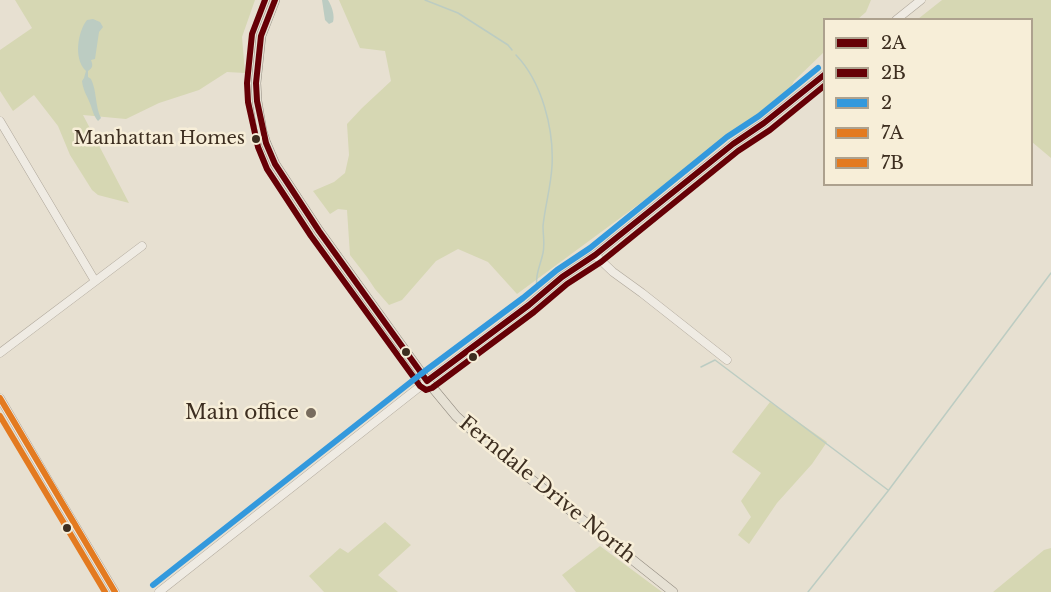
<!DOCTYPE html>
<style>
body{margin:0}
#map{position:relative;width:1051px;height:592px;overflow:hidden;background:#e7e0d1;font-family:"Libre Baskerville",serif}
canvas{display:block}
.legend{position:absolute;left:823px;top:18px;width:210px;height:168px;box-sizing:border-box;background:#f7eed8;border:2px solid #ada18e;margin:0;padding:8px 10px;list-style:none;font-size:18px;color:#3d2e20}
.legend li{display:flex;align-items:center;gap:12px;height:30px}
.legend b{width:30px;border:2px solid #ada18e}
</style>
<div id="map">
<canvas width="1051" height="592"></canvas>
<ul class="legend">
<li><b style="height:8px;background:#660006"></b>2A</li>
<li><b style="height:8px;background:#660006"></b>2B</li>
<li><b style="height:8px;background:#39d"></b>2</li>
<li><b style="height:8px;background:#e37a20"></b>7A</li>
<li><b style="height:8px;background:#e37a20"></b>7B</li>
</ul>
</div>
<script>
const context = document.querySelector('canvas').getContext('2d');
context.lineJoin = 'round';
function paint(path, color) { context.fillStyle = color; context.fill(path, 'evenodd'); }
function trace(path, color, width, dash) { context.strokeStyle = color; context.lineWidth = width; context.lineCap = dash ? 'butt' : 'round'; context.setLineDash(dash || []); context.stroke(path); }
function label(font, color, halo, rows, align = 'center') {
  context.font = font + ' "Libre Baskerville",serif'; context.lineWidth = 5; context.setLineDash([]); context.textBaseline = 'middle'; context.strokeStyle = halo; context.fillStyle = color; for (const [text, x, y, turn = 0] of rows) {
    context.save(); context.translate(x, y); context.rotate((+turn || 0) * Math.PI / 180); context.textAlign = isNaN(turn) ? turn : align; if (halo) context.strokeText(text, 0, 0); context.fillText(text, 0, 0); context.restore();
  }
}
const green = new Path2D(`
 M15 0H255L242 37 245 73 227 72 199 90 159 103 126 119 83 115 129 203 98 195 92 190 70 155 58 126 34 95 13 111 0 91V50L32 28Z
 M339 0H871L866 12 858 19 824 20V52L794 81 787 95 517 294 488 262 458 249 436 261 402 300 389 305 375 289 367 277 350 255 347 210 338 209 330 214 313 191 334 182 345 173 349 155 347 124 362 108 391 81 385 51 360 48Z
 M942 0H1051V158L1032 142V20L918 19Z
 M770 402 827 442 812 464 777 503 749 544 738 535 751 517 741 501 761 473 732 452Z
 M385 522 411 545 378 575 398 592H324L309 576 340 548 348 553Z
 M600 546 662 592H576L562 575Z
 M1051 548V592H993L1044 550Z`);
const water = new Path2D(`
 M322 0H328C332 6 335 16 333 22L329 24 325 20Z
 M93 19 100 22 103 27 99 32 95 59 91 60C93 65 93 68 88 71V77L91 79C97 91 95 107 101 118L98 121C94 116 93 112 91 106 88 97 83 91 82 81L84 78 86 71C73 59 78 31 87 20Z`);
const stream = new Path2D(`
 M425 0 458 13 508 45 512 50
 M516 55C542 82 554 129 552 166 551 186 545 206 543 226 543 235 545 244 543 253 540 267 535 274 537 289
 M701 367 715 360 888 490
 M808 592 888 491 1051 273`);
const minor = new Path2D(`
 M896 20 921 0
 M0 121 95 281
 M595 255 613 272 642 293 727 360
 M0 353 142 246
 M0 398 48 480 115 592
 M159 592 427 381 529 305 562 277 595 255 733 144 764 123 824 75`);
const major = new Path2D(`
 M275 0 261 36 256 83 257 101 262 131 266 143 275 164 319 231 427 381 456 416 488 445 673 592`);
const bus1 = new Path2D(`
 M275 0 261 36 256 83 257 101 266 143 275 164 319 231 427 381 529 305 562 277 595 255 733 144 764 123 824 75`);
const bus2 = new Path2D(`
 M265 0 252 34 247 83 248 102 258 147 267 169 311 236 420 386 426 390 432 388 534 312 567 284 601 262 738 151 770 130 824 86`);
const bus3 = new Path2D(`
 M153 585 421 374 523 298 557 270 590 248 727 137 759 116 818 68`);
const bus4 = new Path2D(`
 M0 398 115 592`);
const bus5 = new Path2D(`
 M0 416 105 592`);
const markers = [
 [256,139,5,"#3d2e20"],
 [406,352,5,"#3d2e20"],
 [473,357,5,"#3d2e20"],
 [311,413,6,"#786c5e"],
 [67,528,5,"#3d2e20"]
];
const busNames = [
 ["Manhattan Homes",245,139]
];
const poiNames = [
 ["Main office",299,413]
];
const streetNames = [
 ["Ferndale Drive North",547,490,39]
];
paint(green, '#d6d7b3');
paint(water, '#bcccc2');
trace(stream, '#bcccc2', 1.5);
trace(minor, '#ada599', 9);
trace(major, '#928b80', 10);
trace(minor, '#efebe3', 8);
trace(major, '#e6e1d4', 9);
trace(bus1, '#660006', 6);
trace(bus2, '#660006', 6);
trace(bus3, '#39d', 6);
trace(bus4, '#e37a20', 6);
trace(bus5, '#e37a20', 6);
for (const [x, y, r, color] of markers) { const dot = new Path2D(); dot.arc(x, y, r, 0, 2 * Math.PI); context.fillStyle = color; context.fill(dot); trace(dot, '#f7eed8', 2); }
label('18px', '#3d2e20', '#f7eed8', busNames, 'right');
label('20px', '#3d2e20', '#f7eed8', poiNames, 'right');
label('20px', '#3d2e20', '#f7eed8', streetNames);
</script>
